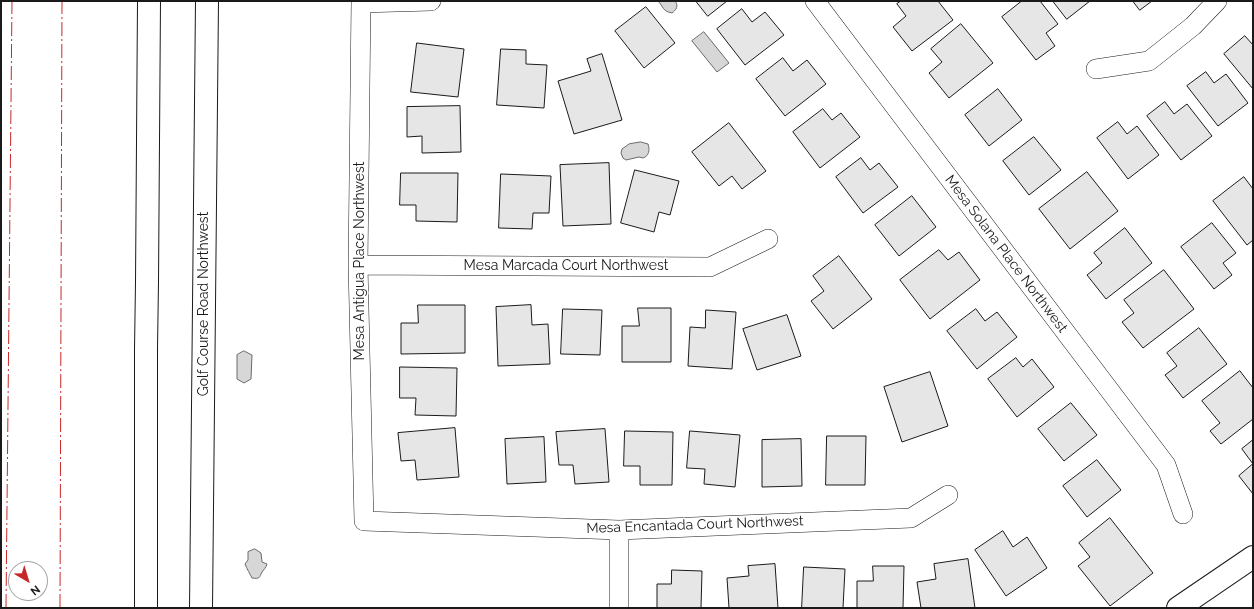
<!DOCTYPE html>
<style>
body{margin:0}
#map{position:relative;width:1254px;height:609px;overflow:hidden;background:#fff;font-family:Raleway,sans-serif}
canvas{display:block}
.frame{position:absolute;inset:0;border:2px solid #1a1a1a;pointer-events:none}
.north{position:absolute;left:8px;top:561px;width:40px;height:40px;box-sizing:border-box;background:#fff;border:1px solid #a3a3a3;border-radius:50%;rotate:142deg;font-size:11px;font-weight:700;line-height:16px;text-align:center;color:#1a1a1a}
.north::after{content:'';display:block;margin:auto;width:14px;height:18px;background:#c62828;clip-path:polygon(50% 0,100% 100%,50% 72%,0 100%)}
</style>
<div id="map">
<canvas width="1254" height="609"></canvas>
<div class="frame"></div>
<div class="north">N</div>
</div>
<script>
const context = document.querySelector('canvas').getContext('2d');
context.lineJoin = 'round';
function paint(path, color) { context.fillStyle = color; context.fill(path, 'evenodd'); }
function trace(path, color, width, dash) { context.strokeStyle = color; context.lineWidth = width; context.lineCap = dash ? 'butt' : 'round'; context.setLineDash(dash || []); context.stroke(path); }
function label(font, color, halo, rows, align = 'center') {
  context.font = font + ' Raleway,sans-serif'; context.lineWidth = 3; context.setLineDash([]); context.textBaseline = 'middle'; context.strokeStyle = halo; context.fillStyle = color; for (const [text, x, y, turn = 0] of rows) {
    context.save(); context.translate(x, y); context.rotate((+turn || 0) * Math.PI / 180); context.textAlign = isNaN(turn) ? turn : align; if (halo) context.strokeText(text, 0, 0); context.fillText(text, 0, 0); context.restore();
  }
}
const water = new Path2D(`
 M658 1H675C679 6 676 10 672 13 662 11 664 7 658 1Z
 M704 32 729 63 717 72 692 41Z
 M641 142 648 144C650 150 649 156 643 158L639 157 626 160 623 158 621 153 622 149 629 144Z
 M244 351 252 355 251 379 244 383 237 379V355Z
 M255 549 261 553 262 562 267 564C266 568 264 569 262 572 259 578 260 579 252 578 250 574 247 569 245 564L248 560V552Z`);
const building = new Path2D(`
 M696 1H727L708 16Z
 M901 1H938L953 20 912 51 893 27 906 16 897 4Z
 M1022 1H1040L1058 24 1046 33 1055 46 1036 60 1002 17Z
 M1053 1H1090L1067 19Z
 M1133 1H1152L1140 10Z
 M646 7 675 43 644 68 615 31Z
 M742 9 752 22 765 12 784 35 745 65 717 29Z
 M961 24 993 63 949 98 929 73 942 62 931 49Z
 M1245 36 1253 45V89L1224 54Z
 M417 43 464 49 458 97 411 92Z
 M501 49 526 50V64L547 65 544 108 497 105Z
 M602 54 622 120 574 134 558 81 591 71 587 59Z
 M783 58 793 71 807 60 826 84 785 116 756 79Z
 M1206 72 1214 83 1226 74 1248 103 1218 126 1187 86Z
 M998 89 1022 120 989 146 965 115Z
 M1165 102 1174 114 1187 104 1212 136 1181 160 1147 116Z
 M460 106 461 152 422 153V136L407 137V107Z
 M823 109 832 120 841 113 860 137 820 168 793 132Z
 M1118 122 1127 134 1137 126 1159 155 1128 179 1097 138Z
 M729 123 766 171 742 189 732 176 719 186 692 152Z
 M1034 137 1061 170 1029 195 1003 161Z
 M861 158 870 170 879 163 898 187 863 213 836 177Z
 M609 163 611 224 563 226 560 165Z
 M635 170 679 181 670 215 659 212 654 232 621 223Z
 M1087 172 1118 211 1070 249 1039 209Z
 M401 173H458L457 222 416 221V205H400Z
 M501 174 551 176 549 213H533L532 229 499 228Z
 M1244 177 1253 189V240L1247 245 1213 201Z
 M912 196 936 227 899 256 875 225Z
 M1212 223 1236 253 1223 263 1232 275 1214 289 1181 247Z
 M1125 228 1152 263 1106 299 1087 275 1102 263 1094 253Z
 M939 250 948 260 959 252 980 280 930 319 900 280Z
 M839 256 872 299 833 329 811 301 824 291 813 276Z
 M1164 270 1194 309 1143 348 1122 322 1134 313 1124 300Z
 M418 305H465V353L401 354V323H418Z
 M531 305 532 325 548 324 550 364 498 366 496 307Z
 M638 308H671V362H622V326H639Z
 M563 309 602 310 600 355 561 354Z
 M976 309 985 321 997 312 1017 337 977 369 947 331Z
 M706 310 736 312 732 369 688 366 690 327 705 328Z
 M787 315 801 356 757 370 743 329Z
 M1199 328 1227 364 1183 398 1165 375 1177 366 1167 353Z
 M1016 358 1023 367 1032 359 1054 387 1017 417 988 379Z
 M400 367 457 368 456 416 415 415 416 398H400Z
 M1240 371 1253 388V419L1221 444 1210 431 1220 423 1202 401Z
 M930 372 948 426 902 442 884 387Z
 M1071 403 1097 435 1064 461 1038 429Z
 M455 428 459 477 417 480 415 460 401 461 398 433Z
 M605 429 609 482 575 484 573 465H559L556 432Z
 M625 431 673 432 672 485H640V466H624Z
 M690 431 740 435 735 487 704 484 705 469 687 468Z
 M827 436H866L865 485H826Z
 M544 437 546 482 507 484 505 439Z
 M801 439 802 486 762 487V440Z
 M1253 440V464L1242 449Z
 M1097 460 1121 490 1087 517 1063 486Z
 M1253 464V494L1239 476Z
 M1110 518 1153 573 1110 606 1078 566 1090 557 1079 543Z
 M1003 531 1013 547 1027 537 1047 568 1006 596 975 550Z
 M968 559 975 608H921L917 582 936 579 934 564Z
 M775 564 778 608H729L727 578 749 576 748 566Z
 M873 566H904L903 608H857V581H873Z
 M804 567 845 569 843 608H802Z
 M672 570 702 571 701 608H657V584H671Z`);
const street = new Path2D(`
 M361 1 358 265 364 521 619 530 911 518 948 495
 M815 1 1166 465 1183 514
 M361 3 431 1
 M1096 69 1149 61 1193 26 1217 1
 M358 265 710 267 768 239
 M619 530V608`);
const secondary = new Path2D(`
 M146 608V349L147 282 149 1
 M201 608 207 1
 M1178 608 1253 557`);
const power = new Path2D(`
 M6 608 12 1
 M60 608 62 1`);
const streetNames = [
 ["Mesa Solana Place Northwest",1006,254,53],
 ["Mesa Antigua Place Northwest",360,261,-90],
 ["Mesa Marcada Court Northwest",566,266],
 ["Golf Course Road Northwest",204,304,-90],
 ["Mesa Encantada Court Northwest",695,525,-2]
];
paint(water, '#d7d7d7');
trace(water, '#6a6a6a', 1);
paint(building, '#e6e6e6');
trace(building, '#1a1a1a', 1);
trace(street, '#1a1a1a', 20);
trace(secondary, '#1a1a1a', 24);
trace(street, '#fff', 19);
trace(secondary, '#fff', 22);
trace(power, '#c62828', 1, [14, 3, 2, 3]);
label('14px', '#1a1a1a', '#fff', streetNames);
</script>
